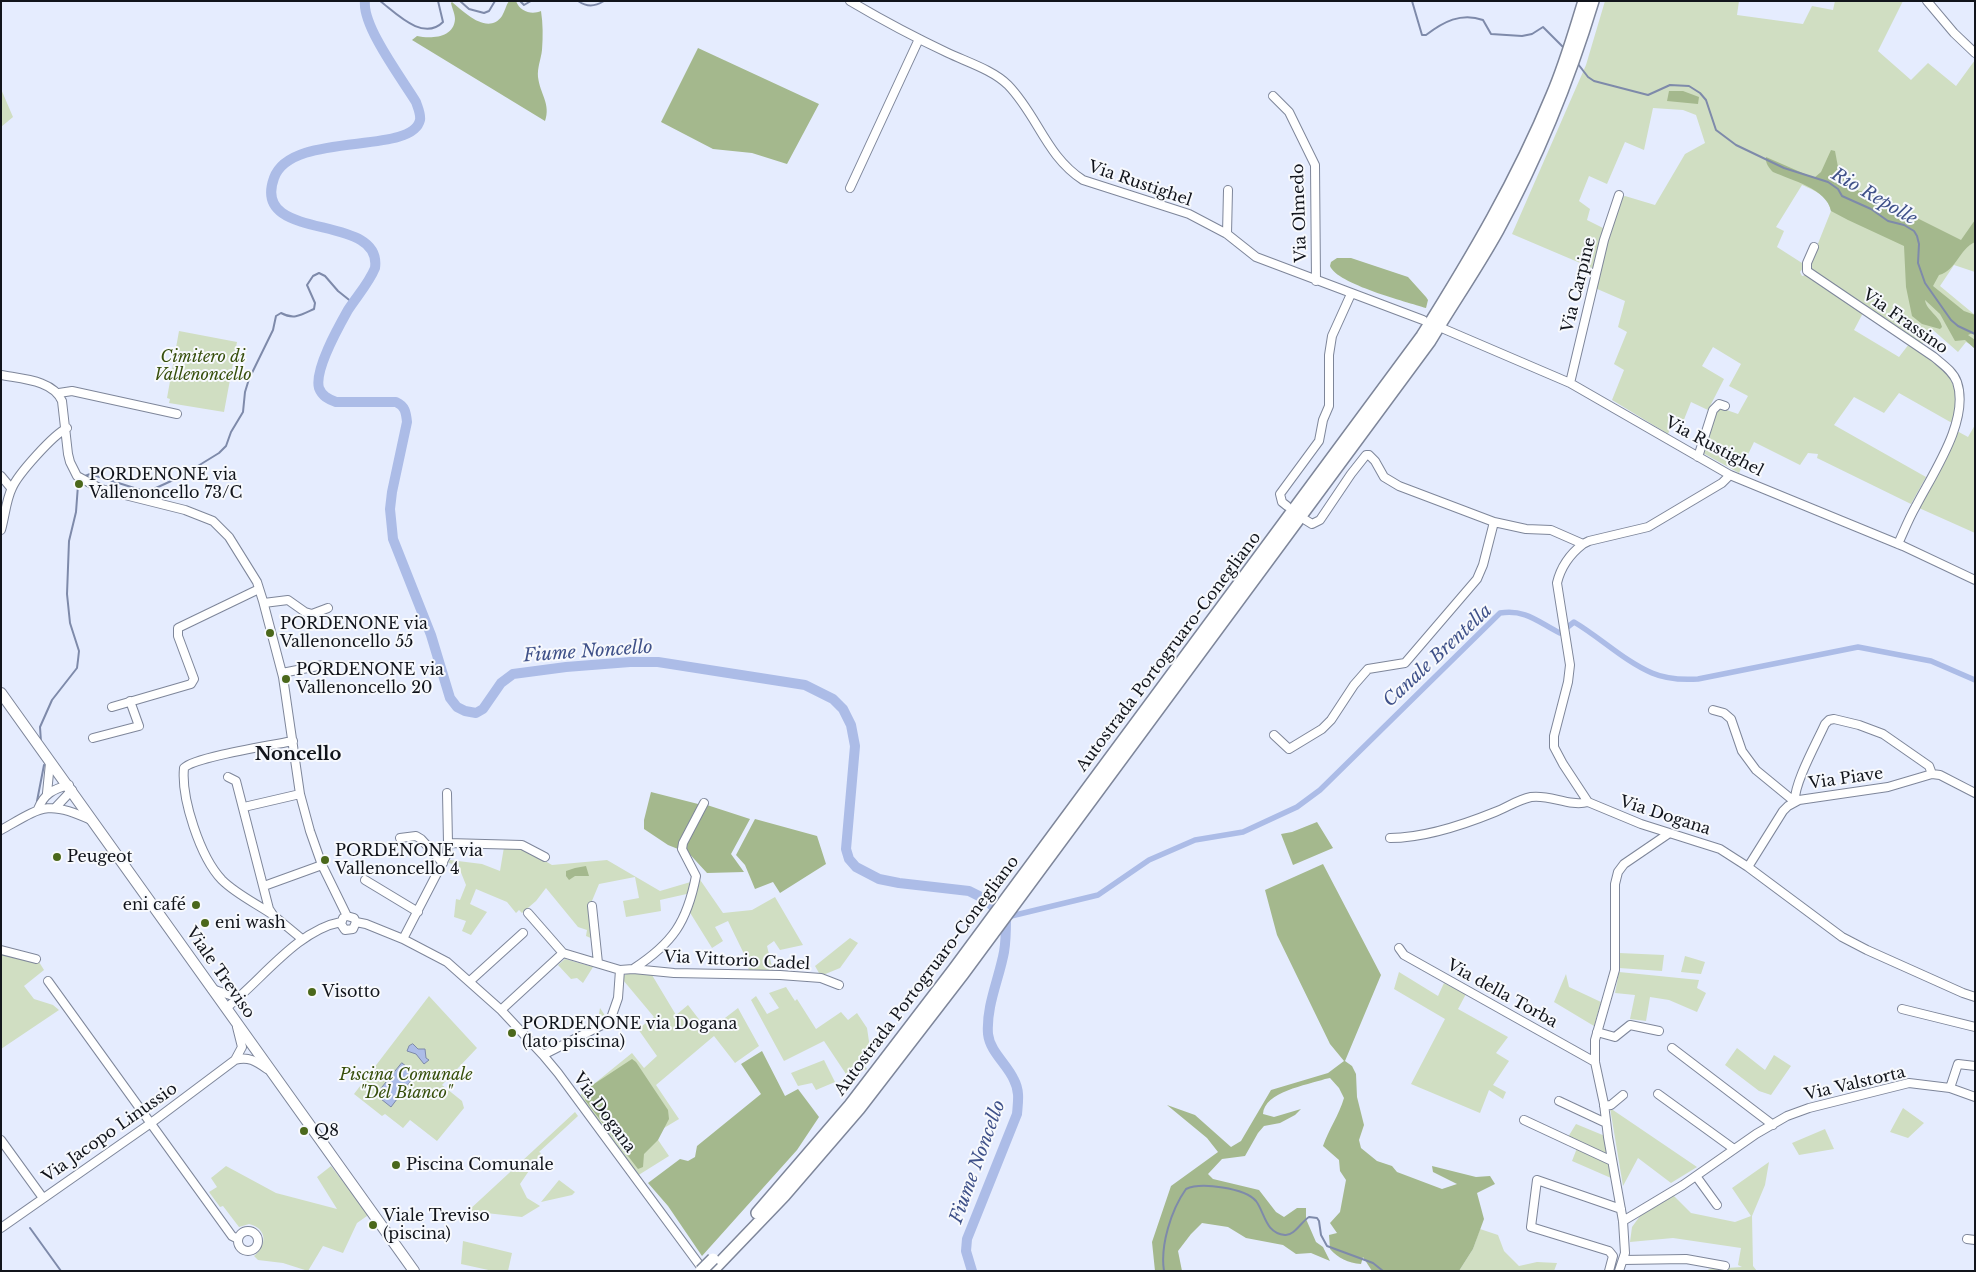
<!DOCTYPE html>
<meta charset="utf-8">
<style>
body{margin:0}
#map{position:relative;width:1976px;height:1272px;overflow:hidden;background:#e5ecfe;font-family:"Libre Baskerville",serif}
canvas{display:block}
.frame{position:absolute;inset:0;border:2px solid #11141b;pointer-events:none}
</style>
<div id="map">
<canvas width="1976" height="1272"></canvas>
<div class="frame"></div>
</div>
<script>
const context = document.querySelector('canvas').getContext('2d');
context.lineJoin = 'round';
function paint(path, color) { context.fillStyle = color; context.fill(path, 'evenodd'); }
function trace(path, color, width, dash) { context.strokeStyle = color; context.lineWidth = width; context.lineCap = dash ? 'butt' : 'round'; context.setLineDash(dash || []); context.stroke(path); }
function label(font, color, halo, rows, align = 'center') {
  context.font = font + ' "Libre Baskerville",serif'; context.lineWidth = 4; context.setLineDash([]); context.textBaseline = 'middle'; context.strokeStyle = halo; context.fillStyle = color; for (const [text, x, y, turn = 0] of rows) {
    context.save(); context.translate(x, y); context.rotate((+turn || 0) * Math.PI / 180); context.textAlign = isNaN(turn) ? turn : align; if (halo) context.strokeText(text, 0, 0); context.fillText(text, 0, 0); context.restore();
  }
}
const green = new Path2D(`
 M1605 1H1739L1737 15 1803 24 1812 6 1833 10 1835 1H1903L1878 51 1911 80 1928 63 1956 86 1975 60V272L1954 265 1940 286 1975 315V347L1966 342 1958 352 1933 330 1922 345 1810 269 1811 261 1831 211C1828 195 1815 191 1802 185L1776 227 1784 231 1777 247 1802 263 1804 267 1800 272 1802 276 1806 275 1863 313 1854 330 1899 357 1909 344C1932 361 1954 368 1956 400 1957 409 1956 414 1952 423L1899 393 1884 413 1854 397 1834 425 1926 477 1911 504 1817 458 1818 454 1808 453 1800 465 1754 442 1739 473 1703 453 1717 408H1721L1738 414 1748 396 1729 386 1741 364 1713 347 1702 366 1724 379 1708 410 1691 402 1683 422 1674 419 1668 434 1612 400 1624 370 1614 364 1627 332 1618 327 1625 301 1595 288 1599 271 1512 234 1586 65ZM1653 108 1683 110 1696 115 1705 143 1685 154 1655 205 1625 196 1620 198 1609 231 1587 220 1590 209 1579 201 1589 176 1607 184 1625 142 1644 150Z
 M1 89 13 117 1 127Z
 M179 331 237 342 224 412 169 403 170 399 167 398Z
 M1975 425V533L1919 508 1957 431 1968 437Z
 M504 847 523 848 552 865 607 860 660 891 694 881V871L723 913 752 910 775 897 803 945 780 950 774 941 767 946 773 971H749L745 956 728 921 715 927 723 941 712 948 689 911 691 893 660 900 661 911 626 917 623 901 639 898 635 877 599 884 589 908 593 939 586 936 587 930 578 927 546 888 536 901 522 913 519 910 516 913 507 902 476 889 470 904 487 912 471 935 462 931 466 921 454 917 456 899 460 900 466 885 458 865 448 863 450 860 482 864 500 871Z
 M850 938 858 943 840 968 823 975 819 973 815 966Z
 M1619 953 1664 955 1662 971 1619 968Z
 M1 954 39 962 44 970 24 986 34 999 53 1005 59 1010 1 1049Z
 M1685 956 1705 962 1701 974 1681 972Z
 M565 959 593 967 583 983 577 978 571 979 558 965Z
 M631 972 652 975 676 1015 688 1005 708 1031 738 1008 759 1046 735 1063 714 1036 656 1085 679 1119 654 1134 669 1156 637 1176 579 1096 632 1053 644 1068 657 1056 638 1029 654 1017 623 980V976Z
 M1399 972 1438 996 1444 983 1466 994 1458 1009 1508 1037 1496 1053 1509 1061 1493 1085 1506 1092 1503 1099 1489 1090 1480 1113 1411 1084 1445 1019 1394 989Z
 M1619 972 1699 980 1697 988 1706 993 1697 1012 1669 1000 1650 997 1646 1021 1630 1019 1635 995 1615 993Z
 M1566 974 1569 987 1601 1002 1594 1026 1554 1002Z
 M786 987 795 1001 797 999 816 1029 841 1012 848 1020 857 1013 867 1028 871 1055 858 1056 867 1069 848 1077 824 1041 784 1061 751 1000 756 996 767 1014 779 1008 769 993Z
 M429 996 477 1048 442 1085 462 1101 464 1108 437 1141 410 1120 403 1128 385 1114 382 1116 354 1094Z
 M600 1008 608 1020 588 1030 586 1028 599 1014Z
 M1737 1048 1765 1070 1774 1055 1791 1066 1771 1095 1759 1091 1725 1065Z
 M824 1060 835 1082 816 1090 812 1083 798 1086 791 1073Z
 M1610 1108 1697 1167 1671 1183 1638 1158 1623 1186Z
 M1903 1108 1924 1123 1908 1138 1890 1132Z
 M575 1112 578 1116 539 1152 541 1153 520 1184 527 1198 540 1206 522 1217 468 1211Z
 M1576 1124 1605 1136 1611 1178 1572 1161 1579 1143 1568 1137Z
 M1825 1129 1834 1149 1799 1155 1792 1143Z
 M1769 1162 1765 1185 1752 1216 1753 1266 1757 1271H1705L1710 1269 1742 1267 1738 1265 1741 1248 1673 1238 1630 1242 1632 1227 1640 1216 1673 1195 1691 1213 1735 1222 1751 1216 1732 1188Z
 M226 1166 276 1193 337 1209 317 1177 331 1166 367 1213V1216L357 1223 343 1253 323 1246 308 1271 283 1263 258 1260 254 1256C267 1245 268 1229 249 1224L239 1227 223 1206 220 1207 209 1192 217 1187 211 1178Z
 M559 1180 575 1192 572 1195 541 1202Z
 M1480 1229 1498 1235 1504 1251 1519 1266 1537 1262 1557 1263 1554 1271H1459L1473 1249Z
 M463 1241 512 1253 508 1271H493L461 1264Z`);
const forest = new Path2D(`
 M509 1H516C520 12 532 15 541 11 543 24 543 36 542 50 541 59 537 68 538 77 540 94 551 104 545 121L412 40 417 36C431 39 454 38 455 19 455 14 452 8 451 3L452 2C464 12 488 36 502 16 505 11 506 5 509 1Z
 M698 48 819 104 787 164 752 153 713 149 661 122Z
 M1669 91H1683L1699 97 1698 104 1667 101Z
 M1831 150 1835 151 1838 167 1852 185 1859 191 1882 195 1883 205 1909 214 1961 240 1975 220V242C1959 249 1957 270 1939 275L1933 286 1964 311 1975 315V332L1968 335 1975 340V349L1965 340 1955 341 1940 314 1925 300C1926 310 1940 316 1942 327L1940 329 1922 324 1912 316 1906 287 1904 246 1848 220 1831 211C1827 189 1791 180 1773 172 1769 168 1765 163 1766 157L1814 178 1821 172Z
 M1337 258H1351L1408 277 1426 297 1428 300 1426 308C1407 302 1337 284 1330 266L1331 262Z
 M651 792 702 805 691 821 678 849 668 845 644 829V820Z
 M707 805 750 819 731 854 744 872 707 873 684 848Z
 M755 819 817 836 826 864 780 893 773 882 755 889 745 865 736 855Z
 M1317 822 1333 848 1293 865 1281 834 1292 832Z
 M1323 864 1381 975 1345 1061 1352 1066 1356 1074 1357 1097 1364 1125 1359 1140 1361 1148 1377 1161 1392 1166 1397 1172 1442 1189 1457 1184 1433 1172 1432 1166 1476 1177 1490 1176 1495 1184 1477 1193 1484 1219 1473 1249 1459 1271H1372L1363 1257 1361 1264C1348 1263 1338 1258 1330 1249L1329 1235 1337 1233 1330 1223 1340 1212 1346 1180 1340 1171 1339 1160 1323 1146C1329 1129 1339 1115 1344 1098L1339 1088 1330 1078 1325 1079C1307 1085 1264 1092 1263 1114L1274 1117 1301 1109 1295 1115 1280 1123 1264 1126 1258 1133 1245 1156 1222 1159 1208 1174 1213 1179 1259 1190 1276 1212 1284 1217 1297 1208H1306V1219L1316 1242 1323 1247 1330 1261 1311 1253 1296 1254 1283 1245 1246 1238 1228 1227 1202 1223 1191 1234 1178 1251 1182 1271H1155L1152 1242 1171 1186 1218 1152 1207 1138 1167 1105 1195 1115 1231 1147 1241 1141 1271 1090 1328 1073 1344 1061 1330 1044 1277 935 1265 890Z
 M586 866 589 876H575L569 880 566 876V871L575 868Z
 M762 1051 785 1096 798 1089 819 1117 797 1150 702 1256 668 1206 648 1183 680 1159 688 1161 695 1157 697 1146 761 1094 741 1064Z
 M632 1059 636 1062 668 1110 669 1119 658 1140 644 1154 643 1167 638 1169 585 1100 591 1086Z`);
const water = new Path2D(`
 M413 1044 418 1049H425L426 1058 429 1060 424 1064 416 1054 407 1051 409 1046Z
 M402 1063 416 1074 391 1107 376 1095Z`);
const stream = new Path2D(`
 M380 1C396 13 423 42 443 22L438 1
 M460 1 469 9 484 13 489 11 495 1
 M520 1 524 5 531 1
 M578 1C587 7 594 7 604 1
 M1412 1 1422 35H1426C1443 22 1461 12 1483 20L1491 34 1522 36 1532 34 1543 27 1565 49
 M1578 64 1588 77 1594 81 1648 95 1670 85 1689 86 1700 93 1706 100 1716 130 1736 145 1784 168 1828 182 1838 189 1842 196 1871 209 1888 221 1904 225 1914 231 1917 236 1919 244 1918 263 1925 283 1951 320 1958 326 1975 334
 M85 476 90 474 147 492 180 477 219 453 226 446 231 432 243 412 245 392 249 379 273 330 276 316 281 313C294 320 301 315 314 309L315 303 307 285 313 276 319 273 325 276 338 291 353 303
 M41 742 40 727 52 700 77 668 78 660 79 651 70 623 67 594 69 541 76 512 78 485
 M37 801 44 765
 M30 1228 61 1271
 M1164 1271C1160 1246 1171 1210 1186 1189 1201 1182 1245 1188 1256 1201 1265 1213 1265 1233 1285 1235 1294 1236 1302 1221 1309 1217L1317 1218 1319 1221 1321 1235 1327 1246 1373 1263 1383 1271`);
const canal = new Path2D(`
 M1007 917 1098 895 1149 860 1195 840 1243 832 1297 807 1320 790 1500 613C1526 609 1538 622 1560 633L1574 622C1601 638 1624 661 1652 673 1666 679 1683 680 1698 679L1858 647 1931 661 1975 680`);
const river = new Path2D(`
 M365 1C362 26 402 79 416 102 418 108 421 114 420 120 412 156 291 130 274 178 250 244 383 211 375 268 369 283 357 296 348 310 339 326 314 370 319 388 322 396 328 399 336 402H396C405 406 406 412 407 422L392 492 390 509 393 539 431 635 450 698 457 707 465 711 476 713 483 709 501 683 513 674 566 667 630 662H658L805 685 833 699 843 709 851 725 855 746 846 849 849 859 856 867 879 879 899 883 969 891 985 899 1006 918C1006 929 1006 941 1004 952 999 979 986 1006 988 1034 990 1052 1007 1064 1014 1080 1020 1091 1018 1102 1017 1114L967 1239 966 1251 972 1271`);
const minor = new Path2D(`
 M850 1C882 20 914 37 948 53 967 62 993 70 1008 85 1038 116 1046 156 1083 180L1189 214 1227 234 1256 257 1423 320
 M1927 1 1954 33 1975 53
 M1273 96 1289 112 1315 165 1316 281
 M850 188 919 39
 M1227 234 1228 190
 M1814 247 1807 263V271L1934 357C1942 364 1953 371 1957 382 1970 420 1933 473 1916 506 1909 518 1904 531 1898 544
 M1444 329 1570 383 1730 475 1903 546 1975 580
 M1 375C22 379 53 380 62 401L68 454 70 462 77 476 101 489 185 510 213 521 229 537 257 582 263 601 283 677 300 794 310 831 322 865 347 916
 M1570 383 1604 240 1619 195
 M59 393 72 391 177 414
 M1698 457 1713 410 1719 404 1725 406
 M1 476 11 488
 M1287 506 1282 502 1280 494 1319 441 1323 420 1329 406V355L1332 336 1351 294
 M1304 519 1312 524 1320 520 1351 474 1366 455H1369L1375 461 1384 477 1399 486 1494 522 1526 529 1551 530 1583 544 1589 541 1648 527 1722 483 1730 475
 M1 530C5 516 6 500 12 488 18 474 53 435 67 428
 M1583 544C1570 554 1561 566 1557 583L1570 665 1568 682 1554 736V747L1563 764 1588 802 1641 824 1720 849 1748 867 1842 937 1867 950 1963 993 1975 997
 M264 603 288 600 305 612 312 614 328 608
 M282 673 323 665
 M112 707 191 684 194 679 178 636V628L259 589
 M1713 710 1724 713 1731 719 1742 751 1756 770 1795 802
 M1274 735 1289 749 1322 729 1331 720 1354 685 1368 669 1405 663 1477 579 1483 565 1494 522
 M93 738 139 726 130 701
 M228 777 236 781 269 909 273 915 302 939
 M47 793 50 763
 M1795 802C1793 785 1817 742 1825 724L1829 720 1834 719 1859 725 1883 734 1929 766 1932 774
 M56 807 72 790
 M244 807 300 794
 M38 809C44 794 53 789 69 785
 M1 830C40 808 47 799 91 820
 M400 838 416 836 421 839 443 863
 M1390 838C1425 838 1463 825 1495 812 1508 807 1517 800 1531 797 1550 794 1569 807 1588 802
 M448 843 522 845 545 857
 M1748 867 1783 811 1788 806 1799 800 1888 787 1932 774 1940 775 1975 793
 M365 880 418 912
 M264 886 322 865
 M592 906 598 963
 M528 913 563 953 620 970 633 969 674 973 780 975 821 978 839 985
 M273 915C257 904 236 894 222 880 200 857 181 798 184 768 194 757 273 745 293 741
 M347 916 354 918 356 922 366 924 403 939 447 962 501 1010 543 1055 558 1073 704 1271
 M343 918 341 924 345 930 353 929 356 922
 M403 939 447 854 448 843 447 793
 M1399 948 1404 955 1595 1062
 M1 950 36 959
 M633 969C673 943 687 922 696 876L682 849 683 843 704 803
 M48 981 232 1236 238 1239
 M470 981 523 933
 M212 989 230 995H242
 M226 1008C261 981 297 930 341 922
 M1902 1009 1975 1027
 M501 1010 563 953
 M1597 1032 1615 1037 1630 1025 1659 1031
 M1672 1048 1773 1125
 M543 1055 610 1021 618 998 620 970
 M235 1060C248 1056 256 1061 267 1069
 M1950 1088 1958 1064 1975 1066
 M1658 1094 1734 1149
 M1559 1101 1606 1123
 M1604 1106 1611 1105 1623 1095
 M1524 1120 1612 1161
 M1 1140 43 1198
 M1696 1176 1717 1205
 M1623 1221 1683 1185 1756 1134 1787 1116 1809 1108 1909 1083 1950 1088 1975 1097
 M1 1228 151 1123 235 1060 242 1047 237 1027
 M238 1241a10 10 0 1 1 20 0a10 10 0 1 1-20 0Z
 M1967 1239 1975 1240
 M1623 1260 1686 1259 1725 1266
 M1609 1271 1613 1256 1609 1251 1531 1227 1537 1180 1621 1209
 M1619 1271 1625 1253 1623 1221 1608 1137 1604 1104 1595 1062V1040L1615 970V884L1618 872 1624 864 1668 834`);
const major = new Path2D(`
 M1 693 414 1271`);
const highway = new Path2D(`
 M757 1213 850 1105 954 969 1422 336C1471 258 1517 180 1552 95 1565 65 1574 33 1584 1
 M712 1271 784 1196 859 1109 963 974 1430 341C1452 304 1477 268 1498 230 1538 157 1569 80 1593 1`);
const highwayBridge = new Path2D(`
 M701 1271 713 1259`);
const markers = [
 [79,484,5,"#4b681b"],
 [270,633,5,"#4b681b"],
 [286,679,5,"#4b681b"],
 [57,857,5,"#4b681b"],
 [325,860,5,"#4b681b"],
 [196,905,5,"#4b681b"],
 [205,923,5,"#4b681b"],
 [312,992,5,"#4b681b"],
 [512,1033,5,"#4b681b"],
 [304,1131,5,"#4b681b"],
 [396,1165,5,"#4b681b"],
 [373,1225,5,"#4b681b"]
];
const streetNames = [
 ["Via Rustighel",1140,184,19],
 ["Via Olmedo",1300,213,-92],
 ["Via Carpine",1579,285,-76],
 ["Via Frassino",1905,322,35],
 ["Via Rustighel",1714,447,28],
 ["Autostrada Portogruaro-Conegliano",1169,652,-53],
 ["Via Piave",1846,779,-8],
 ["Via Dogana",1665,816,18],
 ["Via Vittorio Cadel",737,961,3],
 ["Viale Treviso",220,973,55],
 ["Autostrada Portogruaro-Conegliano",927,976,-53],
 ["Via della Torba",1502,994,29],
 ["Via Valstorta",1855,1084,-13],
 ["Via Dogana",604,1113,54],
 ["Via Jacopo Linussio",110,1133,-35]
];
const parkNames = [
 ["Cimitero di",203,357],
 ["Vallenoncello",203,375],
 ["Piscina Comunale",406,1075],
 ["\"Del Bianco\"",406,1093]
];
const poiNames = [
 ["PORDENONE via",89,475],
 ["Vallenoncello 73/C",89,493],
 ["PORDENONE via",280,624],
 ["Vallenoncello 55",280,642],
 ["PORDENONE via",296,670],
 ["Vallenoncello 20",296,688],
 ["PORDENONE via",335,851],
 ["Vallenoncello 4",335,869],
 ["Peugeot",67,857],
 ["eni café",186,905,"right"],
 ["eni wash",215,923],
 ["Visotto",322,992],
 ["PORDENONE via Dogana",522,1024],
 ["(lato piscina)",522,1042],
 ["Q8",314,1131],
 ["Piscina Comunale",406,1165],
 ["Viale Treviso",383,1216],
 ["(piscina)",383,1234]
];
const waterNames = [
 ["Rio Repolle",1874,197,30],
 ["Fiume Noncello",588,652,-4],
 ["Canale Brentella",1438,656,-43],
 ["Fiume Noncello",978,1162,-70]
];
const neighbourhoodNames = [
 ["Noncello",298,755]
];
paint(green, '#d0dec2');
paint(forest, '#a4b88d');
paint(water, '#acbce7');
trace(water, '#7e8aaa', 1);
trace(stream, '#7e8aaa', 2);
trace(canal, '#acbce7', 5.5);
trace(river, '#acbce7', 10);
trace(minor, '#7e869a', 10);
trace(major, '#7e869a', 12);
trace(highway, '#7e869a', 14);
trace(minor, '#fff', 8);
trace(major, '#fff', 10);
trace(highway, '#fff', 11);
trace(highwayBridge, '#7e869a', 14, []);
trace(highwayBridge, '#fff', 11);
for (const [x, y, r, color] of markers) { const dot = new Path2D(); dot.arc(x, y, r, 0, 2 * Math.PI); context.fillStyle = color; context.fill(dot); trace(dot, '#f7f9fd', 2); }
label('16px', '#11141b', '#f7f9fd', streetNames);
label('italic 16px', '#364e0b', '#f7f9fd', parkNames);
label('16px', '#11141b', '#f7f9fd', poiNames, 'left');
label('italic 18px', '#3f5189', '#f7f9fd', waterNames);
label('bold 18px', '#11141b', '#f7f9fd', neighbourhoodNames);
</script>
